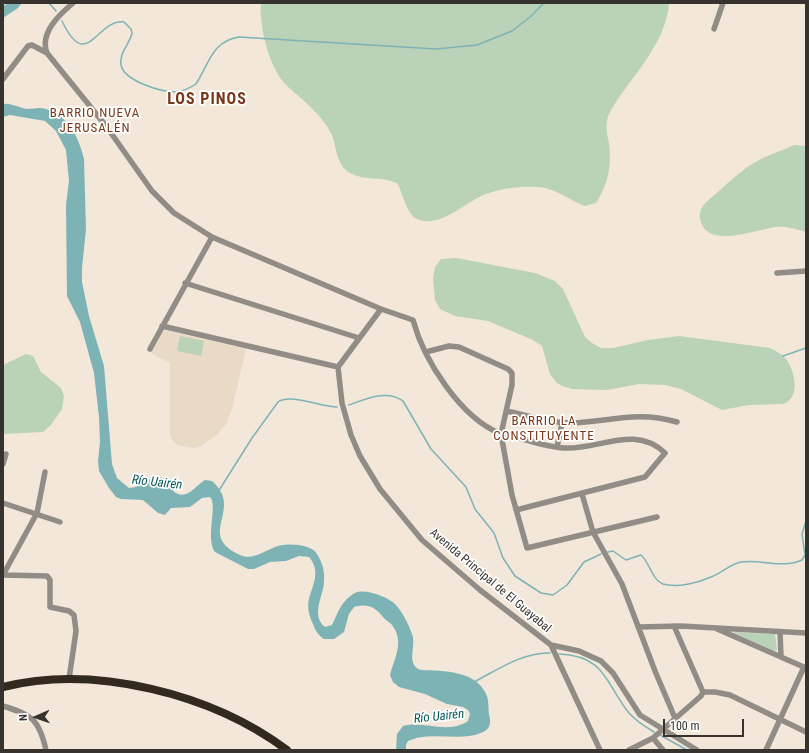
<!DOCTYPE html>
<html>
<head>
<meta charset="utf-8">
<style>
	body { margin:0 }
	#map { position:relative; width:809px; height:753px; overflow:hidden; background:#f2e7d9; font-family:"Roboto Condensed",sans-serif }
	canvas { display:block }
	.frame { position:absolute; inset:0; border:4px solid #36322d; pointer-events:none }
	.north { position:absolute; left:16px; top:697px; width:40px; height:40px; -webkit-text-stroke:3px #fff; paint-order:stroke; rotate:268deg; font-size:11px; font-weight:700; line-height:16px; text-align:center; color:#36322d }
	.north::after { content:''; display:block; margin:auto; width:14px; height:18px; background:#36322d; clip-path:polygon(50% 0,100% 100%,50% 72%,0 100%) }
	.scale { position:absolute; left:663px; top:719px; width:81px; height:18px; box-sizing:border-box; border:2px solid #36322d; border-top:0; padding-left:5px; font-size:12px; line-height:14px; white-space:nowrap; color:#36322d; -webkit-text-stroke:3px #fff; paint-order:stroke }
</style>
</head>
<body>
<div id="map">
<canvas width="809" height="753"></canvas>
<div class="frame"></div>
<div class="north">N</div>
<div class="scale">100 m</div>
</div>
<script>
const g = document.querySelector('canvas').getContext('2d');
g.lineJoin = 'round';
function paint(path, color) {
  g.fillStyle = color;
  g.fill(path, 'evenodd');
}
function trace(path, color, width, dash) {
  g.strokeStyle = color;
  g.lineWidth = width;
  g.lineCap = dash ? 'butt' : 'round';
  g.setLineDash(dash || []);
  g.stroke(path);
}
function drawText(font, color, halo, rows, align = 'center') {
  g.font = font + ' "Roboto Condensed",sans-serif';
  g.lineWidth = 3.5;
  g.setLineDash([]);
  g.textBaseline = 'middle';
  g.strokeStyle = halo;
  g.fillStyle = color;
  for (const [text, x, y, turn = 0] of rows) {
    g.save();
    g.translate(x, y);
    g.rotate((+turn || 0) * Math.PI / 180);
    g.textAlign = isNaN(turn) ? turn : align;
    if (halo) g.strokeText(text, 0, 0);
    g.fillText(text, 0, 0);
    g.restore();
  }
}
const built = new Path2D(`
	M 164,330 L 246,349 L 232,409 L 226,424 L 217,435 L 201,446 L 194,448 L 178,445 L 173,441 L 170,434 L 170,363 L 151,353 Z`);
const green = new Path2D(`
	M 261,3 L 669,3 C 666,47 627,79 608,116 C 605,127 607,133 609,144 C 612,166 608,184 596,203 L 585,206 C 569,200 555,188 538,187 C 521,186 502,188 486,194 C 466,201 441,229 417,219 C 406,214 403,192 397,183 C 381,176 364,181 350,173 C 336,165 337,148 332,135 C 323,116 302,99 287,86 C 269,69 259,26 261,3 Z
	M 794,145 L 806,146 L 806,232 C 795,229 787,226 776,227 C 757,229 709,249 701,222 C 697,210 704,204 712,197 C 725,186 738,173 752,164 C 765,156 781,151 794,145 Z
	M 456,258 L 535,273 L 555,281 L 563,289 L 585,337 L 592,343 L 601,348 L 613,348 L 648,340 L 679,336 L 770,348 C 776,351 782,354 786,359 C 795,371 801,398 783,404 L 749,405 L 722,410 L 681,389 L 665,385 L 639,384 L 607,390 L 572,389 L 562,386 L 557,383 L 550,374 L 542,346 L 533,340 L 488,321 L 455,316 L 440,309 L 435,300 L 433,278 L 435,267 L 441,259 Z
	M 180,336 L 204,341 L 201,356 L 177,351 Z
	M 26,354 L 33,356 L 41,372 L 61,388 L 64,396 L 62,409 L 51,425 L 43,432 L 3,434 L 3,365 Z
	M 734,632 L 775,634 L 777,650 L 774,651 L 733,633 Z`);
const water = new Path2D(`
	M 9,3 L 22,3 L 18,8 L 3,18 L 3,6 Z
	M 3,104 C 12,103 19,108 27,109 C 34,109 40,107 46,109 C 69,116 79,138 84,159 L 86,229 L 82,268 L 82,282 L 89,316 L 104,366 L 112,464 L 117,478 L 129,488 C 142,488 147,477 158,477 C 170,478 169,491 178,494 C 189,498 196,485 205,480 L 212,481 C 245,510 195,534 240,555 C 252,561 266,550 278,546 C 289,543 311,544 317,554 C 322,562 325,571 324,581 C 324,595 310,615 325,627 L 332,625 C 339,611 341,601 355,593 C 365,588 388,597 395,604 C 402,611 409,625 412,634 C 417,645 405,665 421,670 C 443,671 477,670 487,696 C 489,702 488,708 489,714 C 491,722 491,728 483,732 C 460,743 431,730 408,741 L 406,745 L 406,750 L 396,750 L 397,734 L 403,726 C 424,720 447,735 468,721 L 470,714 L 468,710 L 463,707 L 447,704 L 425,694 L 399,687 L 393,682 L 390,675 C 394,659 405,642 392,625 C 390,622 386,621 383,617 C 375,607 368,603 354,607 L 349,614 L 344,632 L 334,639 L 324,639 C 318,635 315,630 313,624 C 309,616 307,607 309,599 C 313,584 321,571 309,557 L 299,556 L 286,561 L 270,562 L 254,569 L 248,569 L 215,552 C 205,538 218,505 210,497 L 202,498 L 190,507 L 171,508 L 165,515 L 158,513 L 143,500 L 121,499 L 116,497 L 109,488 L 99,471 L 98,461 L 100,442 L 99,417 L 94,373 L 80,322 L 67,296 L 66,205 L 69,181 L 66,150 L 56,131 L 45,121 L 10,115 L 3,117 Z`);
const stream = new Path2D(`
	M 49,3 L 56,11
	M 62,21 C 87,74 97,18 124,22 L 131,29 L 132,33 C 130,44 119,52 121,65 C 124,81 161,92 176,92 C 183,91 190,88 196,84 C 209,64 212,41 239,37 L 436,49 L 477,45 L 512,31 L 530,17 L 544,3
	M 783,356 L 806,348
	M 349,405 C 366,399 387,389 403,401 L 431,449 L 466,487 L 475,509 L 494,533 L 503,558 L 515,576 L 541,593 L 553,595 L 567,585 L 584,562 L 601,554
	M 218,492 L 252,438 L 278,402 C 290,393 321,407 337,407
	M 608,552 L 613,551 L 626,560 L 641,555 C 650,563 652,580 663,584 C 677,588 698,583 711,577 C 722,573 730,564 741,562 C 761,559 783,569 802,560 L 805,555 L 802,534 L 806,521
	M 559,654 C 606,656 605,683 629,713 C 636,721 644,726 654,732
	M 474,682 C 497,670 523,652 550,653
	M 660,735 L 687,750`);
const minor = new Path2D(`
	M 73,3 C 60,14 39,33 47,53 L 106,126 L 152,191 L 174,213 L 212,237 L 381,309 L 413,320 C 424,361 461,418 501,434 C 521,437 543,447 564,448 C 599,450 635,424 665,453 L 645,477 L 516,510
	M 714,29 L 723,3
	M 3,79 L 28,46 L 32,45 L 47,53
	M 777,273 L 806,271
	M 185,283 L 359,338
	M 381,309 L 338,367 L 342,403 L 351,435 L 360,456 L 380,489 L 422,540 L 480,590 L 551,645 L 600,750
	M 162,326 L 338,367
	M 150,349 L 212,237
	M 426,352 L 449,346 L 459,347 L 508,369 L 512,373 L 512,385 L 501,434 L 512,495 L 527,548 L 657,517
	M 506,411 C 527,415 549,423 570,423 C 610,422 635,410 677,422
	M 557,447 L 562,423
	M 3,464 L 6,454
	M 582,494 L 593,532 L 622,584 L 655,671 L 675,718
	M 3,503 L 60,522
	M 3,575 L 37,513 L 45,472
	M 4,575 L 47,576 L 50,580 L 50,607 L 69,611 L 74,615 L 76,631 L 69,679
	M 674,626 L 703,692
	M 638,627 L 681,626 L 806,633
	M 715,628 L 806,668
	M 780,632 L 781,657
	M 551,645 L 579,651 L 601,661 L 613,673 L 640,715 L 697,750
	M 703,692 L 715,692 L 730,695 L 806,732
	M 3,706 C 32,715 39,719 46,750
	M 653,738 L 663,750
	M 629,750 L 653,738 L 701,696 L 703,692
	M 766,750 L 804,667`);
const highway = new Path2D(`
	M 3,687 C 95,664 212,694 287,750`);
const streetNames = [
	["Avenida Principal de El Guayabal",490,581,40]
];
const neighbourhoodNames = [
	["BARRIO NUEVA",95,114],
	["JERUSALÉN",95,129],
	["BARRIO LA",544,422],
	["CONSTITUYENTE",544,437]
];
const waterNames = [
	["Río Uairén",157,483,6],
	["Río Uairén",439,717,-6]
];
const districtNames = [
	["LOS PINOS",207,100]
];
paint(built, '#e9dac6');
paint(green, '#bad2b8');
paint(water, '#7eb3b6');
trace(stream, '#7eb3b6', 1.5);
trace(minor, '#918c86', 5.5);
trace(highway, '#322a1f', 8);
drawText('12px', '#36322d', '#fff', streetNames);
g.letterSpacing = '1px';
drawText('13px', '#773718', '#fff', neighbourhoodNames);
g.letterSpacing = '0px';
drawText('italic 13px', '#0a585c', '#fff', waterNames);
g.letterSpacing = '1px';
drawText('bold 16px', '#773718', '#fff', districtNames);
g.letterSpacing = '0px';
</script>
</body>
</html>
